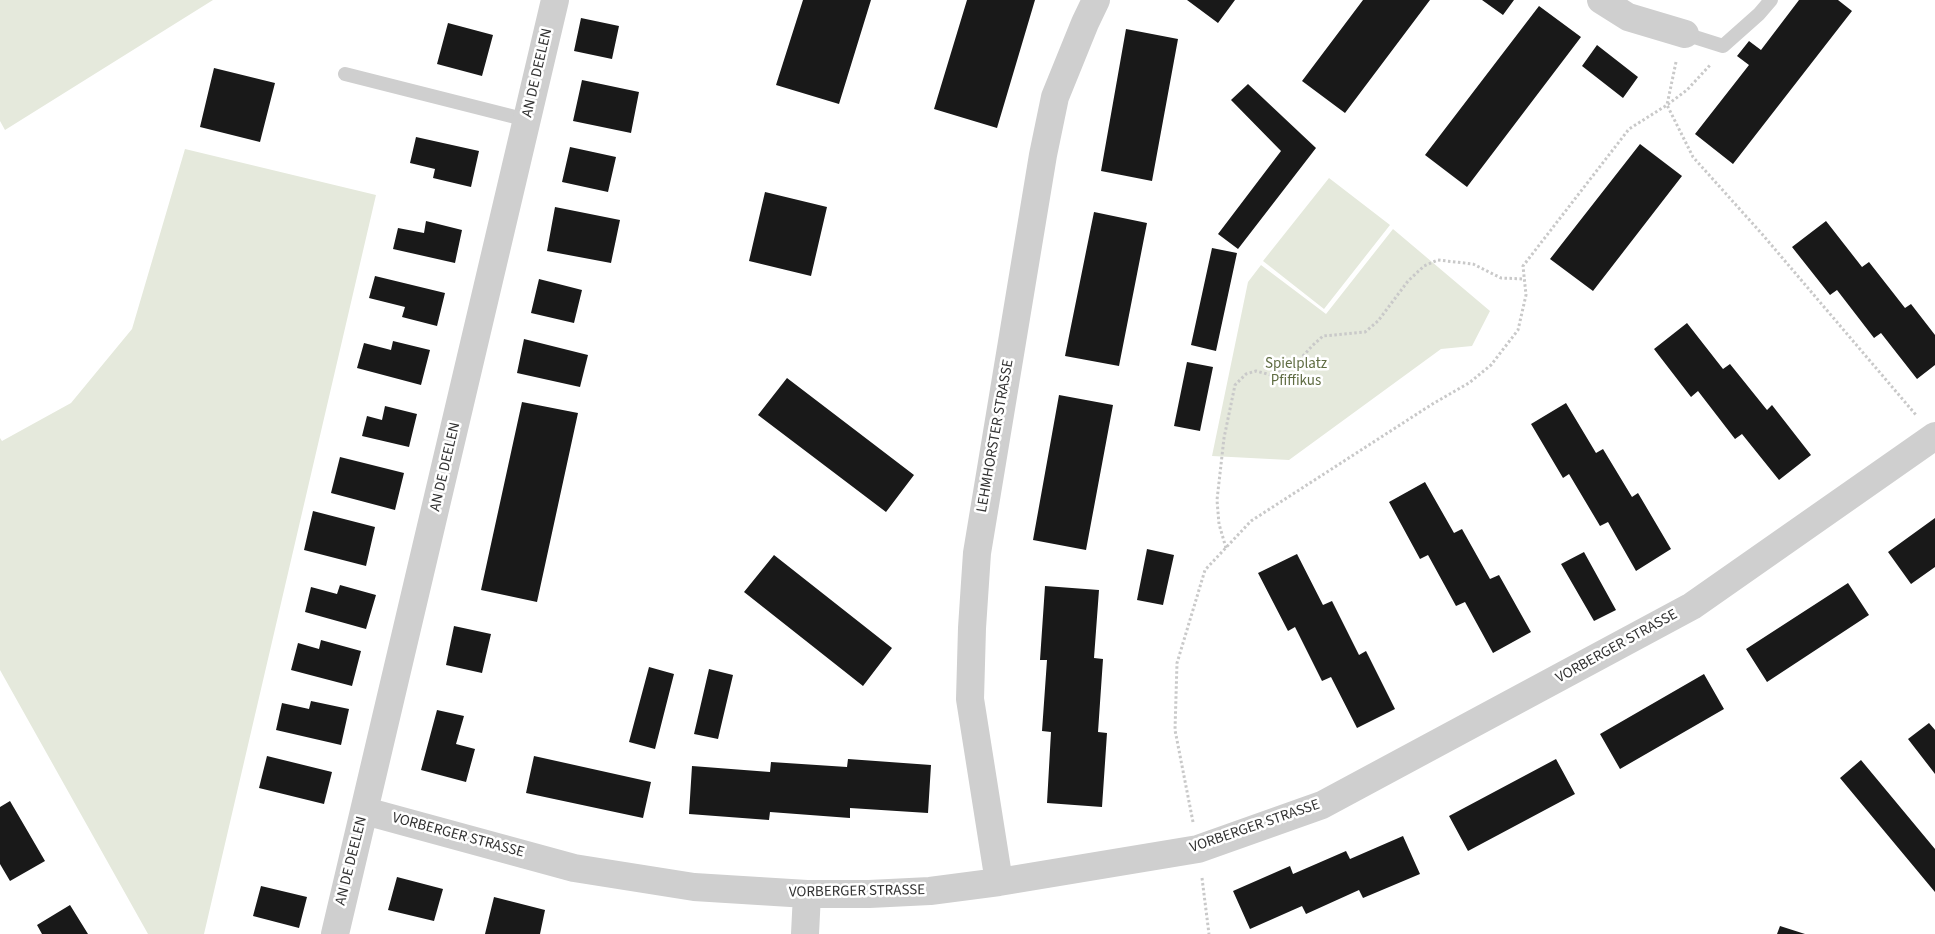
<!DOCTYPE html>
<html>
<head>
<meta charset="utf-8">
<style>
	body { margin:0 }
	canvas { display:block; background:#fff }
</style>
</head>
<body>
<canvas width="1935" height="934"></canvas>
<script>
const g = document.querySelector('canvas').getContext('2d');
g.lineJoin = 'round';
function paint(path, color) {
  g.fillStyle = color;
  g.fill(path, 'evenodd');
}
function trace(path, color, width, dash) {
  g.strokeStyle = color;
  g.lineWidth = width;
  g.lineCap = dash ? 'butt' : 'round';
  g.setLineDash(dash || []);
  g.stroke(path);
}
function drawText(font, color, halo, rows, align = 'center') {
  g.font = font + ' "Source Sans 3",sans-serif';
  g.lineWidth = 5;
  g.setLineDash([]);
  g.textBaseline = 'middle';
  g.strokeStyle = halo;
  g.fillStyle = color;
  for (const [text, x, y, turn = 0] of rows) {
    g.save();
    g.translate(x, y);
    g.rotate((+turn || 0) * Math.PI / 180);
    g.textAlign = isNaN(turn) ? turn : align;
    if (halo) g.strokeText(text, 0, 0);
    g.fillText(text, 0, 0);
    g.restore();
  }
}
const green = new Path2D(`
	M 0,0 L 213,0 L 5,130 L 0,121 Z
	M 185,149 L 376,195 L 204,934 L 148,934 L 0,670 L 0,438 L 2,441 L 71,403 L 132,329 Z
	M 1329,178 L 1390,225 L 1324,309 L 1263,261 Z
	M 1393,229 L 1490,311 L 1472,346 L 1441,349 L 1289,460 L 1212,456 L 1248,282 L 1261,265 L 1326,314 Z`);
const building = new Path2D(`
	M 803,0 L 871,0 L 839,104 L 776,85 Z
	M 967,0 L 1035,0 L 997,128 L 934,109 Z
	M 1187,0 L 1235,0 L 1218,23 Z
	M 1363,0 L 1430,0 L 1345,113 L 1302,81 Z
	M 1482,0 L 1514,0 L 1503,15 Z
	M 1799,0 L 1838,0 L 1852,11 L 1733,164 L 1695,134 L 1749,65 L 1737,56 L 1749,41 L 1761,50 Z
	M 1539,6 L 1581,37 L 1467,187 L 1425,155 Z
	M 581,18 L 619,26 L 612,59 L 574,51 Z
	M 448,23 L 493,35 L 482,76 L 437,64 Z
	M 1126,29 L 1178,39 L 1152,181 L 1101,171 Z
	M 1597,45 L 1638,77 L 1623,98 L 1582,66 Z
	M 214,68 L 275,83 L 260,142 L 200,127 Z
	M 582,80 L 639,92 L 631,133 L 573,121 Z
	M 1248,84 L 1316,148 L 1238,249 L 1218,234 L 1281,151 L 1231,100 Z
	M 416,137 L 479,151 L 471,187 L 433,178 L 435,169 L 410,163 Z
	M 1640,144 L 1682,176 L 1593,291 L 1550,259 Z
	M 570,147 L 616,157 L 608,192 L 562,182 Z
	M 765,192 L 827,207 L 811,276 L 749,261 Z
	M 555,207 L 620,220 L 611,263 L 547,251 Z
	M 1094,212 L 1147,223 L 1119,366 L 1065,356 Z
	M 426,221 L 462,230 L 455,263 L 393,249 L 398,228 L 424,233 Z
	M 1826,221 L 1862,267 L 1869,262 L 1905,308 L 1911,304 L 1935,335 L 1935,365 L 1917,379 L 1881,333 L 1874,338 L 1837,290 L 1830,295 L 1792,247 Z
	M 1212,248 L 1237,253 L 1216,351 L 1191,345 Z
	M 375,276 L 445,293 L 437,326 L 402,317 L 405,307 L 369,298 Z
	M 539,279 L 582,290 L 574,323 L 531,313 Z
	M 1687,323 L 1723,369 L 1730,364 L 1767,410 L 1772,405 L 1811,455 L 1779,480 L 1742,434 L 1735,439 L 1698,391 L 1691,397 L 1654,349 Z
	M 524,339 L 588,355 L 580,387 L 517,373 Z
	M 393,341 L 430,350 L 421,385 L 357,368 L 364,343 L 391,350 Z
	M 1187,362 L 1213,367 L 1200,431 L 1174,426 Z
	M 787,378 L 914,475 L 886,512 L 758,415 Z
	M 1059,395 L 1113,405 L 1086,550 L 1033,540 Z
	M 522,402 L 578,413 L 537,602 L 481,590 Z
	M 1566,403 L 1596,453 L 1603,449 L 1632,497 L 1638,493 L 1671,549 L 1636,571 L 1608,522 L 1600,526 L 1569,474 L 1563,478 L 1531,424 Z
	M 385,406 L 417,414 L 409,447 L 362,436 L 367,416 L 382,420 Z
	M 340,457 L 404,473 L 395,510 L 331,493 Z
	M 1425,482 L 1454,533 L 1462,529 L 1490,579 L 1499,575 L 1531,632 L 1493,653 L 1465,602 L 1456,606 L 1428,555 L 1420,559 L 1389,502 Z
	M 313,511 L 375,527 L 366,566 L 304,550 Z
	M 1935,518 L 1935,567 L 1911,584 L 1888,552 Z
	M 1147,549 L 1174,555 L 1163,605 L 1137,600 Z
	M 1584,552 L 1616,610 L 1594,621 L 1561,564 Z
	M 1297,554 L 1323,605 L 1332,601 L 1359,655 L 1366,651 L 1395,709 L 1357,728 L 1331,677 L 1322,681 L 1295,627 L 1288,631 L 1258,573 Z
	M 774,555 L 892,648 L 863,686 L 744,592 Z
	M 1848,583 L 1869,615 L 1767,682 L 1746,649 Z
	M 340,585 L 376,595 L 366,629 L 305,612 L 311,587 L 337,594 Z
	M 1045,586 L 1099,590 L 1094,658 L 1103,659 L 1098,732 L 1107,733 L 1102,807 L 1047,803 L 1051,732 L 1042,731 L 1047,660 L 1040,660 Z
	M 454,626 L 491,634 L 482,673 L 446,665 Z
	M 321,640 L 361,651 L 352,686 L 291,670 L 298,643 L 319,649 Z
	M 649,667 L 674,674 L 655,749 L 629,742 Z
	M 709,669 L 733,675 L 718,739 L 694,734 Z
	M 1704,674 L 1724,709 L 1620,769 L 1600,734 Z
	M 311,701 L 349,709 L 341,745 L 276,730 L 282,703 L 309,709 Z
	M 437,710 L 464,716 L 456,744 L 475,749 L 466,782 L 421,770 Z
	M 1929,723 L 1935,730 L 1935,774 L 1908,739 Z
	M 267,756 L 332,772 L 324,804 L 259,788 Z
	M 534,756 L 651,782 L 643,818 L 526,793 Z
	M 848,759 L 931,765 L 928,813 L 850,808 L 850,818 L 770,812 L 769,820 L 689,814 L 692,766 L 770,772 L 771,762 L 847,767 Z
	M 1556,759 L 1575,794 L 1468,851 L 1449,816 Z
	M 1861,760 L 1935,849 L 1935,892 L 1840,778 Z
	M 10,801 L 45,861 L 10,881 L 0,864 L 0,807 Z
	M 1403,836 L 1420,874 L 1363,898 L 1359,890 L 1306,914 L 1302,906 L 1250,929 L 1233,891 L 1290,866 L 1293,874 L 1346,851 L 1350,859 Z
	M 397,877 L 443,889 L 434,921 L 388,910 Z
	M 261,886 L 307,897 L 299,928 L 253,916 Z
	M 494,897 L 545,910 L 540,934 L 485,934 Z
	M 70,905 L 88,934 L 42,934 L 37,925 Z
	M 1780,926 L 1805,934 L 1777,934 Z`);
const path = new Path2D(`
	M 1676,62 L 1667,105 L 1693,157 L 1762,234 L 1916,415
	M 1226,548 L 1219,524 L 1217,500 L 1224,438 L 1235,385 L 1246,374 L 1256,371 L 1271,375 L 1294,366 L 1312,346 L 1323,336 L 1365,332 L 1378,321 L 1408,281 L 1424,266 L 1438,260 L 1473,264 L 1501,278 L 1524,279
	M 1193,822 L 1175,730 L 1177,663 L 1205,570 L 1251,521 L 1434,403 L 1469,383 L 1491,365 L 1518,330 L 1526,295 L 1523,266 L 1629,129 L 1667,105 L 1687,90 L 1711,64
	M 1202,878 L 1209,934`);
const lane = new Path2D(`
	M 1685,34 L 1723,46 L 1759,14 L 1771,0
	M 345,74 L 527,120`);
const street = new Path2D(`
	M 1601,0 L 1628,17 L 1685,34
	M 365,811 L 574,868 L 694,887 L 807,894 L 869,894 L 930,891 L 999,882 L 1198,849 L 1322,805 L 1692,606 L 1935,436
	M 999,882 L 970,699 L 972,628 L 977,553 L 1043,155 L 1055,97 L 1085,23 L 1096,0
	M 335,934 L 555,0
	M 805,934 L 807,894`);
const streetNames = [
	["AN DE DEELEN",538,73,-77],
	["LEHMHORSTER STRASSE",996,436,-80],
	["AN DE DEELEN",446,467,-77],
	["VORBERGER STRASSE",1617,647,-29],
	["VORBERGER STRASSE",1255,827,-19],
	["VORBERGER STRASSE",458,836,15],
	["AN DE DEELEN",352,861,-76],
	["VORBERGER STRASSE",857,892,-1]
];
const parkNames = [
	["Spielplatz",1296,365],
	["Pfiffikus",1296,382]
];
paint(green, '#e5e9dc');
paint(building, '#191919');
trace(path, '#c9c9c9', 3, [2.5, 2.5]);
trace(lane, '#cfcfcf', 14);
trace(street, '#cfcfcf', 28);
drawText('15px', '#323232', '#fff', streetNames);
drawText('15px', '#5f6c42', '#fff', parkNames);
</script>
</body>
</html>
